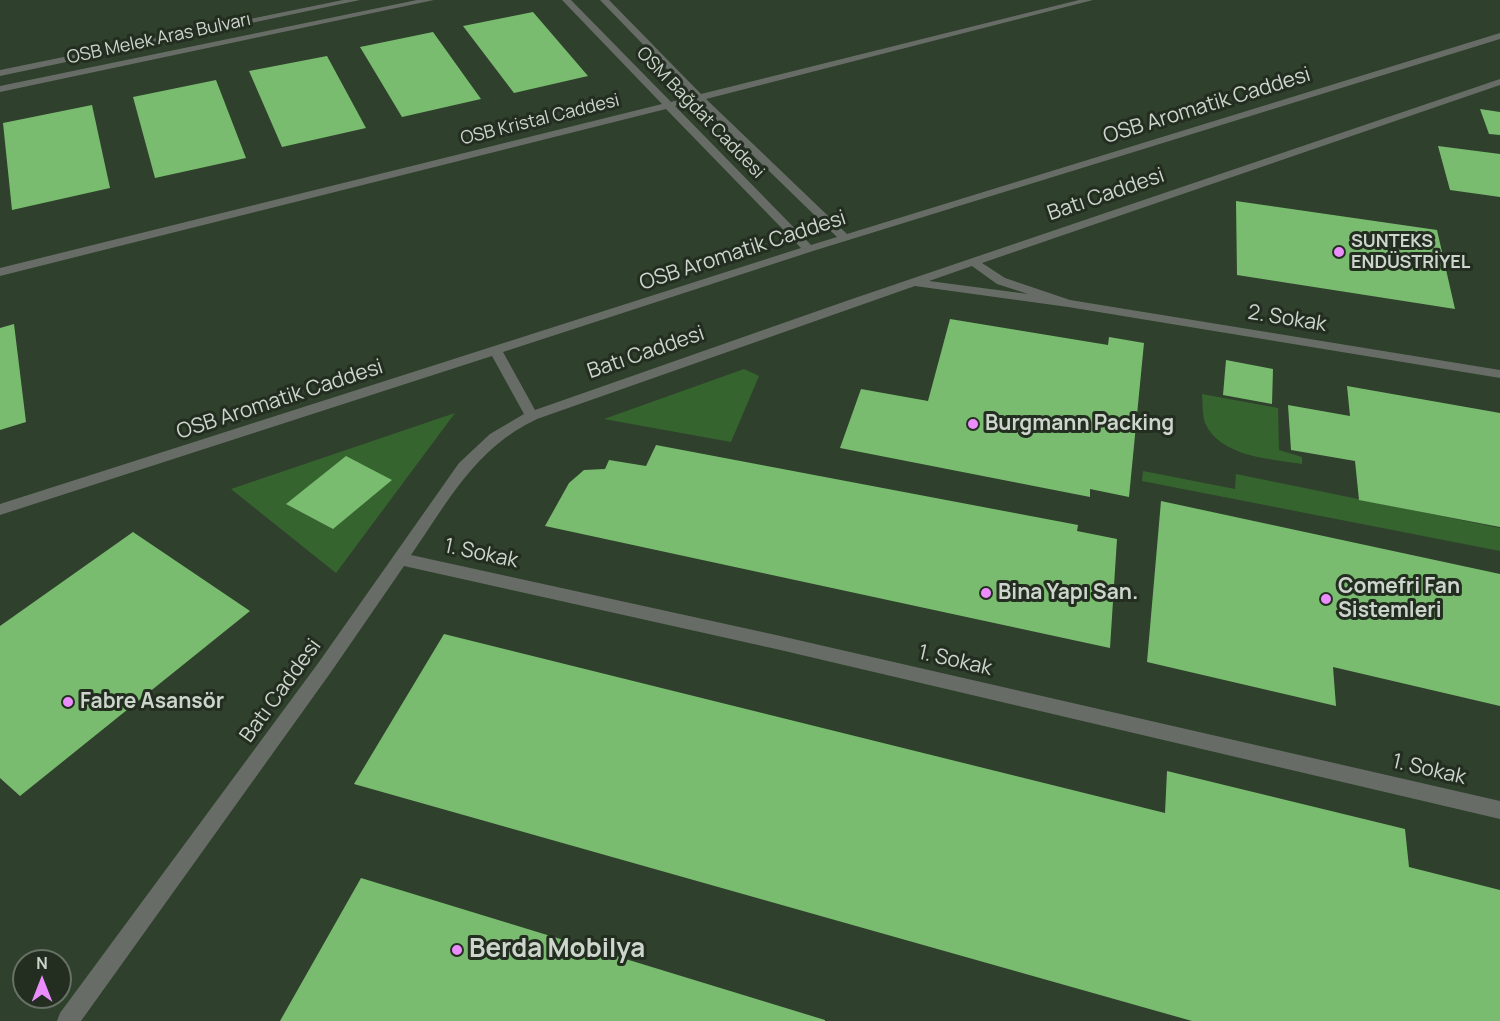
<!DOCTYPE html>
<html>
<head>
<meta charset="utf-8">
<style>
	body { margin:0 }
	#map { position:relative; width:1500px; height:1021px; overflow:hidden; background:#2c382a; font-family:Manrope,sans-serif }
	canvas { display:block }
	.north { position:absolute; left:12px; top:949px; width:60px; height:60px; box-sizing:border-box; background:#232e21; border:2px solid #677165; border-radius:50%; rotate:0deg; font-size:16px; font-weight:700; line-height:24px; text-align:center; color:#cdd5cc }
	.north::after { content:''; display:block; margin:auto; width:21px; height:27px; background:#eb8dfc; clip-path:polygon(50% 0,100% 100%,50% 72%,0 100%) }
</style>
</head>
<body>
<div id="map">
<canvas width="1500" height="1021"></canvas>
<div class="north">N</div>
</div>
<script>
const g = document.querySelector('canvas').getContext('2d');
g.lineJoin = 'round';
function paint(path, color) {
  g.fillStyle = color;
  g.fill(path, 'evenodd');
}
function trace(path, color, width, dash) {
  g.strokeStyle = color;
  g.lineWidth = width;
  g.lineCap = dash ? 'butt' : 'round';
  g.setLineDash(dash || []);
  g.stroke(path);
}
function drawText(font, color, halo, rows, align = 'center') {
  g.font = font + ' Manrope,sans-serif';
  g.lineWidth = 6;
  g.setLineDash([]);
  g.textBaseline = 'middle';
  g.strokeStyle = halo;
  g.fillStyle = color;
  for (const [text, x, y, turn = 0] of rows) {
    g.save();
    g.translate(x, y);
    g.rotate((+turn || 0) * Math.PI / 180);
    g.textAlign = isNaN(turn) ? turn : align;
    if (halo) g.strokeText(text, 0, 0);
    g.fillText(text, 0, 0);
    g.restore();
  }
}
const built = new Path2D(`
	M 0,0 L 1500,0 L 1500,1021 L 0,1021 ZM 24,961 L 60,961 L 60,997 L 24,997 Z`);
const green = new Path2D(`
	M 744,369 L 759,376 L 731,442 L 604,419 Z
	M 1202,394 L 1278,408 L 1279,450 L 1302,457 L 1302,464 C 1271,459 1220,457 1205,423 C 1202,414 1203,403 1202,394 Z
	M 455,413 L 336,573 L 231,489 Z
	M 1143,471 L 1235,489 L 1236,474 L 1500,528 L 1500,551 L 1142,481 Z`);
const building = new Path2D(`
	M 533,12 L 588,76 L 514,93 L 463,26 Z
	M 433,32 L 481,99 L 402,117 L 360,47 Z
	M 327,56 L 366,128 L 282,147 L 249,71 Z
	M 216,80 L 246,158 L 155,178 L 133,97 Z
	M 92,105 L 110,188 L 12,210 L 3,123 Z
	M 1480,109 L 1500,112 L 1500,135 L 1489,134 Z
	M 1438,146 L 1500,154 L 1500,197 L 1450,190 Z
	M 1236,201 L 1437,230 L 1455,309 L 1237,275 Z
	M 950,319 L 1108,345 L 1109,337 L 1144,343 L 1129,497 L 1090,489 L 1090,497 L 840,448 L 861,389 L 928,401 Z
	M 14,324 L 26,422 L 0,430 L 0,328 Z
	M 1226,360 L 1273,369 L 1272,404 L 1223,395 Z
	M 1347,386 L 1500,413 L 1500,527 L 1359,500 L 1355,461 L 1291,450 L 1288,405 L 1350,416 Z
	M 656,445 L 1078,525 L 1077,531 L 1117,539 L 1110,648 L 545,526 L 569,483 L 584,470 L 605,469 L 609,460 L 646,466 Z
	M 346,456 L 392,480 L 333,529 L 286,504 Z
	M 1161,501 L 1500,574 L 1500,706 L 1333,667 L 1336,706 L 1147,662 Z
	M 133,532 L 250,611 L 20,796 L 0,778 L 0,626 Z
	M 444,634 L 1165,813 L 1167,771 L 1405,829 L 1409,867 L 1500,890 L 1500,1021 L 1192,1021 L 354,784 Z
	M 361,878 L 825,1020 L 825,1021 L 280,1021 Z`);
const minor = new Path2D(`
	M 343,0 L 360,0 L 0,76 L 0,70 Z
	M 417,0 L 434,0 L 0,92 L 0,86 Z
	M 562,0 L 571,0 L 671,102 L 693,96 L 600,0 L 609,0 L 701,94 L 1079,0 L 1093,0 L 706,99 L 847,234 L 1500,33 L 1500,39 L 813,251 L 503,352 L 535,410 L 849,300 L 1500,79 L 1500,85 L 982,263 L 1005,278 L 1070,300 L 1500,370 L 1500,378 L 1068,307 L 915,286 L 537,419 C 475,448 448,502 411,555 L 776,635 L 1500,801 L 1500,819 L 776,649 L 404,566 L 331,672 L 81,1021 L 57,1021 L 60,1013 L 319,662 L 459,463 L 490,434 L 524,414 L 492,356 L 0,515 L 0,504 L 801,248 L 666,109 L 0,276 L 0,268 L 662,104 ZM 697,101 L 837,237 L 811,245 L 675,106 ZM 972,266 L 997,284 L 1028,294 L 929,281 Z`);
const markers = [
	[1339,252,6,"#eb8dfc"],
	[973,424,6,"#eb8dfc"],
	[986,593,6,"#eb8dfc"],
	[1326,599,6,"#eb8dfc"],
	[68,702,6,"#eb8dfc"],
	[457,950,6,"#eb8dfc"]
];
const farStreetnames = [
	["OSB Melek Aras Bulvarı",159,39,-12],
	["OSM Bağdat Caddesi",700,113,46],
	["OSB Kristal Caddesi",540,120,-14]
];
const farPoinames = [
	["SUNTEKS",1351,242],
	["ENDÜSTRİYEL",1351,263]
];
const streetNames = [
	["OSB Aromatik Caddesi",1207,106,-17],
	["Batı Caddesi",1106,195,-19],
	["OSB Aromatik Caddesi",743,251,-18],
	["2. Sokak",1287,319,9],
	["Batı Caddesi",646,353,-19],
	["OSB Aromatik Caddesi",280,400,-18],
	["1. Sokak",481,554,12],
	["1. Sokak",955,661,13],
	["Batı Caddesi",281,691,-54],
	["1. Sokak",1429,770,13]
];
const poiNames = [
	["Burgmann Packing",985,424],
	["Comefri Fan",1338,587],
	["Sistemleri",1338,611],
	["Bina Yapı San.",998,593],
	["Fabre Asansör",80,702]
];
const nearPoinames = [
	["Berda Mobilya",469,950]
];
paint(built, '#2f402c');
paint(green, '#36642f');
paint(building, '#79bc6f');
paint(minor, '#676d66');
for (const [x, y, r, color] of markers) {
  const dot = new Path2D();
  dot.arc(x, y, r, 0, 2 * Math.PI);
  g.fillStyle = color;
  g.fill(dot);
  trace(dot, '#232e21', 2);
}
drawText('18px', '#cdd5cc', '#232e21', farStreetnames);
drawText('bold 18px', '#cdd5cc', '#232e21', farPoinames, 'left');
drawText('21px', '#cdd5cc', '#232e21', streetNames);
drawText('bold 21px', '#cdd5cc', '#232e21', poiNames, 'left');
drawText('bold 26px', '#cdd5cc', '#232e21', nearPoinames, 'left');
</script>
</body>
</html>
